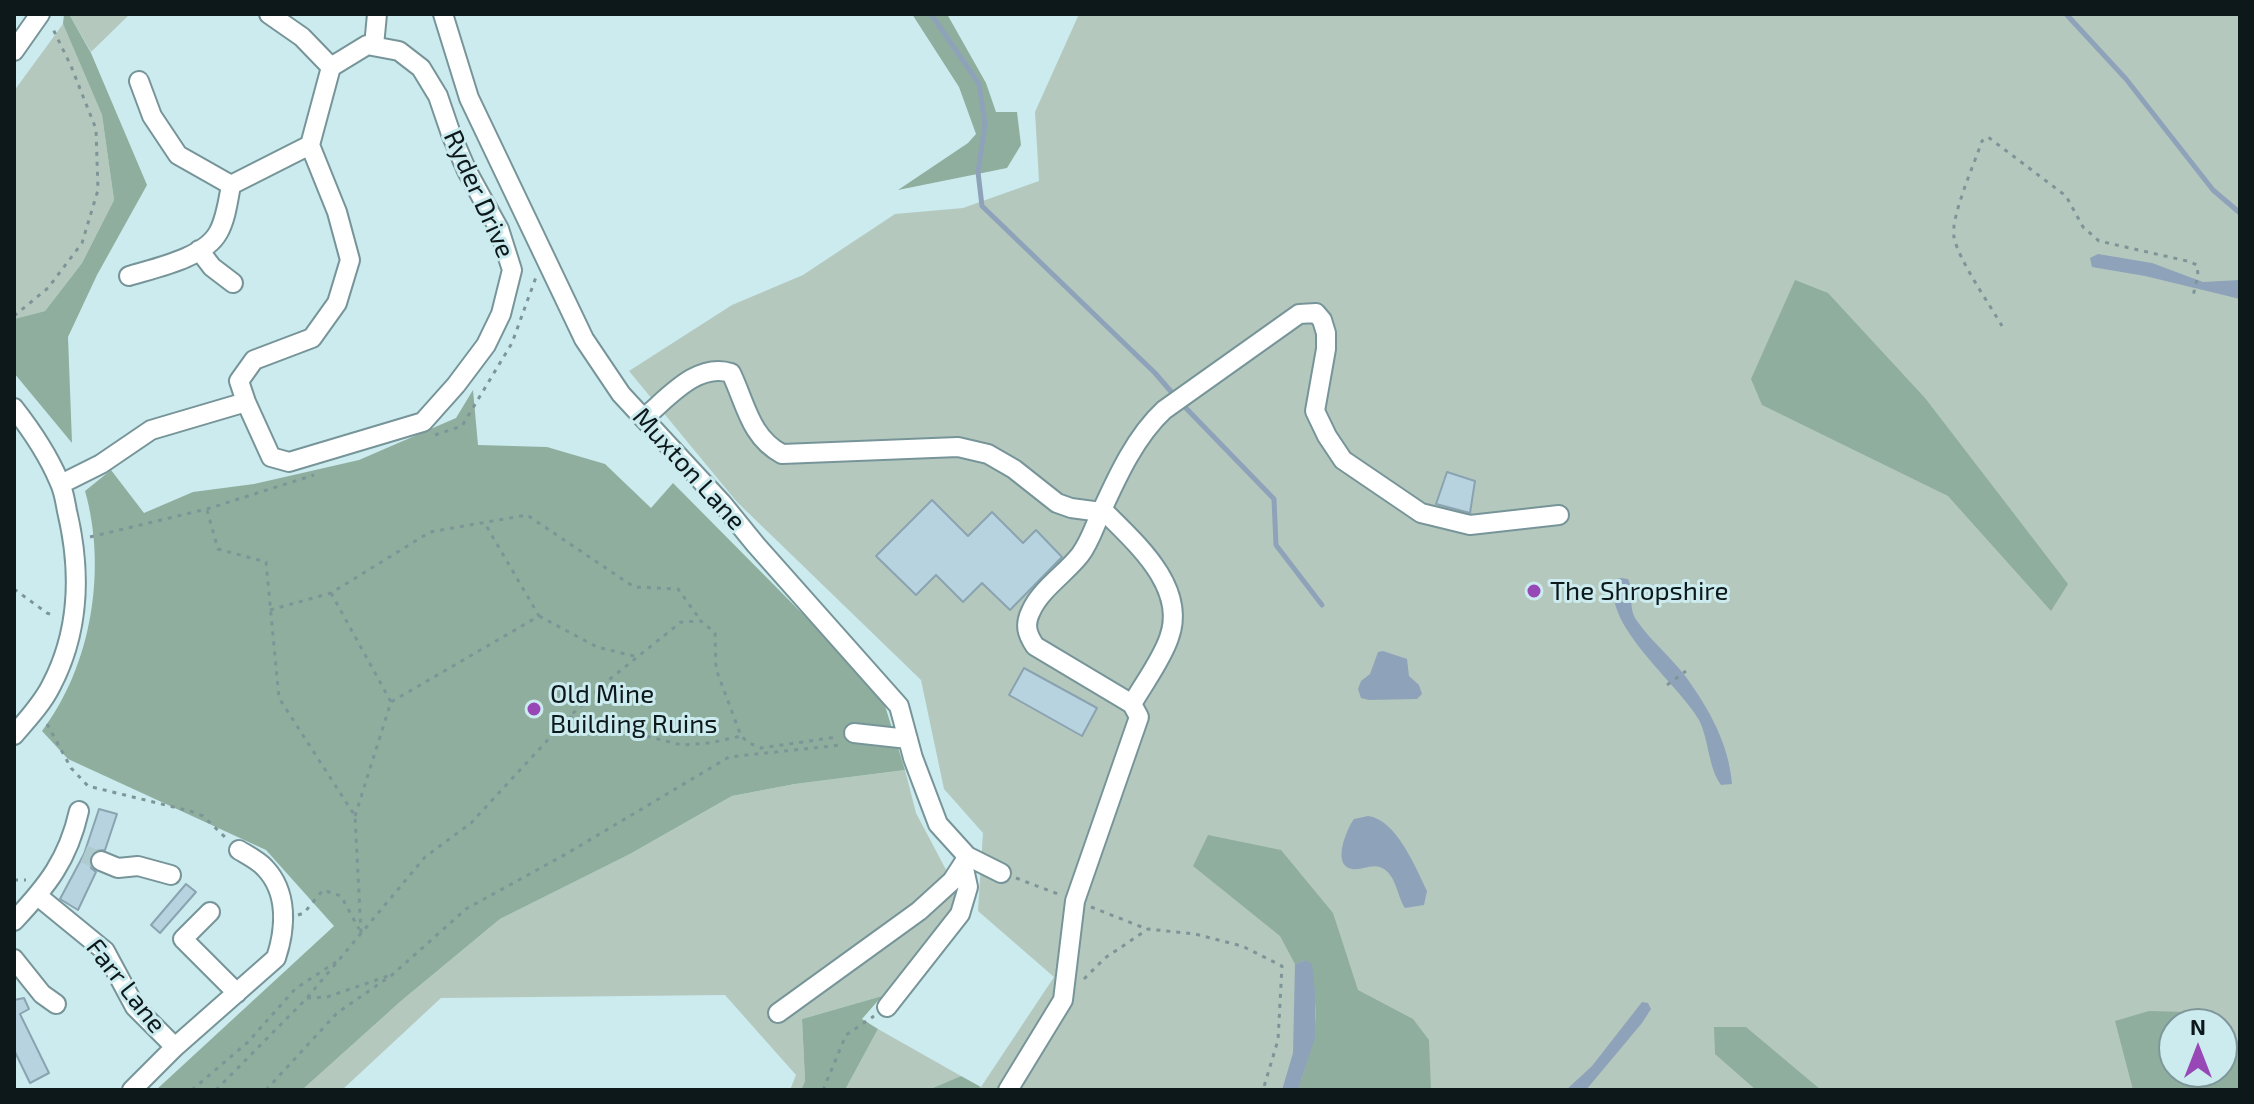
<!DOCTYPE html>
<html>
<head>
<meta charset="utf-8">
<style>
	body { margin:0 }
	#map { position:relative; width:2254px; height:1104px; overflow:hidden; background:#cbebef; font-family:"Exo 2",sans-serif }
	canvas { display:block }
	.frame { position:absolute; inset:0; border:16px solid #0d181a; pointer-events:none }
	.north { position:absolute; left:2158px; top:1008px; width:80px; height:80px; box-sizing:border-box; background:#cbebef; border:2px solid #7f979a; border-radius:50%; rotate:0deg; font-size:22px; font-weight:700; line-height:32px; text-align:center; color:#0d181a }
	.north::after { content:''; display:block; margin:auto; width:28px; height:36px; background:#9847b7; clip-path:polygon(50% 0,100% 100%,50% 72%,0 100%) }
</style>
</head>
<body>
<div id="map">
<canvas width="2254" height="1104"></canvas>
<div class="frame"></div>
<div class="north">N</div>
</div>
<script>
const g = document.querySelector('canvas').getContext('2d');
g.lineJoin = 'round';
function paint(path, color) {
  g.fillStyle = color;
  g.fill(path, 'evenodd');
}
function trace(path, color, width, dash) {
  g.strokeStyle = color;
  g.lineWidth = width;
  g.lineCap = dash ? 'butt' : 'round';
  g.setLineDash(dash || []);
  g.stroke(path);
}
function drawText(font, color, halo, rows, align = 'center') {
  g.font = font + ' "Exo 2",sans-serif';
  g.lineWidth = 6;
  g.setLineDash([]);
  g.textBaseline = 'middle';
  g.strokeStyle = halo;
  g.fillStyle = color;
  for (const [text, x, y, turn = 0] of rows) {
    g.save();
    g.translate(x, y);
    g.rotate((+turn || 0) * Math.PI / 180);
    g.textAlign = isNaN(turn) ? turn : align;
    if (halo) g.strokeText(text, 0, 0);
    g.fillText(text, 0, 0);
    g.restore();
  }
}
const green = new Path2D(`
	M 69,14 L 130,14 L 91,52 Z
	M 1079,14 L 2240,14 L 2240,1090 L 975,1090 L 981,1087 L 1054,977 L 978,911 L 983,833 L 944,789 L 921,680 L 737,502 L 629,371 L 732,305 L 803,275 L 895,214 L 963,208 L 1039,181 L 1035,112 ZM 2174,1024 L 2222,1024 L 2222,1072 L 2174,1072 Z
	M 63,24 L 102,115 L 114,200 L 82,263 L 45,311 L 14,319 L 14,91 Z
	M 905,770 L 916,813 L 952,881 L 956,902 L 882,996 L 802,1019 L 805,1081 L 801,1090 L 790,1090 L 796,1075 L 725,995 L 441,998 L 342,1090 L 302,1090 L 401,1001 L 500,919 L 630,854 L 732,796 L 795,784 Z
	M 878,1029 L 961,1076 L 928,1090 L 845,1090 Z`);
const forest = new Path2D(`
	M 64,14 L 69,14 L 91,53 L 147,185 L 97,275 L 68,337 L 72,443 L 14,373 L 14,319 L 45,311 L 82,263 L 114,200 L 102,115 L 63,24 Z
	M 912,14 L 947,14 L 986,83 L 996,112 L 1017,112 L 1021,145 L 1007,168 L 898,190 L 968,143 L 976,134 L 959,87 Z
	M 1795,280 L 1828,293 L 1925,398 L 2068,584 L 2051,611 L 1948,496 L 1762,405 L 1751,379 Z
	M 473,390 L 478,445 L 547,447 L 605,464 L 651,508 L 673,483 L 881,693 L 905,770 L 795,784 L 732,796 L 630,854 L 500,919 L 401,1001 L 302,1090 L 156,1090 L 334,926 L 266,850 L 68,759 L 42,731 C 92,665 107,569 85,491 L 111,470 L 144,513 L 193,492 L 254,484 L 359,460 L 456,418 Z
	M 1208,835 L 1281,850 L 1333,913 L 1358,990 L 1413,1019 L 1429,1040 L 1431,1090 L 1298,1090 C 1315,1038 1324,1014 1305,960 L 1295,964 L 1280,936 L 1193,866 Z
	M 882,996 L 862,1019 L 878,1029 L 845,1090 L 801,1090 L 805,1081 L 802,1019 Z
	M 2149,1011 L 2188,1012 L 2209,1024 L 2174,1024 L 2174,1072 L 2222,1072 L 2222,1032 L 2240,1042 L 2240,1090 L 2133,1090 L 2115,1021 Z
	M 1714,1027 L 1746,1027 L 1821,1090 L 1756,1090 L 1715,1054 Z
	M 961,1076 L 981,1087 L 975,1090 L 928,1090 Z`);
const water = new Path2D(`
	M 2098,254 L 2152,263 L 2203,282 L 2240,280 L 2240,299 L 2145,276 L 2092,267 L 2090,258 Z
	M 1621,578 L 1628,579 C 1635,592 1627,607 1637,621 C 1651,641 1671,657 1686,677 C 1709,709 1729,744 1732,784 L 1721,785 C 1708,767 1709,740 1699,720 C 1680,685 1598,622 1616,579 Z
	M 1383,651 L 1407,659 L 1409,676 L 1419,685 L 1422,694 L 1417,699 L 1369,700 L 1361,698 L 1358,689 L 1361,681 L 1370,674 L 1378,652 Z
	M 1368,816 C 1396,819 1416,868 1427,891 L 1424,905 L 1405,908 C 1397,896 1397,878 1384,869 C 1372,862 1363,871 1352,869 C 1331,866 1347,828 1354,819 Z
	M 1305,960 L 1312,964 L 1315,990 L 1315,1038 L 1298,1090 L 1282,1090 L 1293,1053 L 1295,964 Z
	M 1642,1002 L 1648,1003 L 1651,1009 L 1642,1023 L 1586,1090 L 1566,1090 L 1592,1066 Z`);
const stream = new Path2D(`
	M 931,14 L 979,84 L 985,124 L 978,172 L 982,206 L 1155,373 L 1174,395
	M 2066,14 L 2126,79 L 2213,190 L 2240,213
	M 1181,403 L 1274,499 L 1276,545 L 1322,605`);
const building = new Path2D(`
	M 1447,472 L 1475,481 L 1470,513 L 1436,504 Z
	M 932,500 L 968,536 L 992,512 L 1023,543 L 1036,530 L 1062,557 L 1010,610 L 982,583 L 963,602 L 936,575 L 916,595 L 876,556 Z
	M 1024,668 L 1097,708 L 1082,736 L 1009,695 Z
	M 99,809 L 117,814 L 105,850 L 94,851 L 90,857 L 91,868 L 96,872 L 78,910 L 60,899 L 84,854 Z
	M 186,884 L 196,892 L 160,933 L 151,925 Z
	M 24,998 L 29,1009 L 20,1014 L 49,1073 L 30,1083 L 14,1050 L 14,1000 Z`);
const minorTunnel = new Path2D(`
	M 84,854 L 101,861`);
const path = new Path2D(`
	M 14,316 L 48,288 L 82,243 L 98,190 L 96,129 L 71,66 L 52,27
	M 2002,326 C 1990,305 1958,259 1954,237 C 1950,218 1975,162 1982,141 L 1988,137 L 2066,196 L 2083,227 L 2099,241 L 2187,261 L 2197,265 L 2198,275 L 2193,296
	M 435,435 L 462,426 L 512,343 L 536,277
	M 207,510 L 218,549 L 266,562 L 279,698 L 355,816 L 361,933
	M 90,537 L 207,509 L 314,475
	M 14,589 L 47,613 L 55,616
	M 331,593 L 391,702
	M 270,610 L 331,593 L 430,532 L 527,515 L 634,587 L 678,589 L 701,621
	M 539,616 L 597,647 L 638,657
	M 1667,685 L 1686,671
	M 569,717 L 682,745 L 710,743 L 741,736
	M 47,724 L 71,768 L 88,786 L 190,811 L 203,816 L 227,839
	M 355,816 L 391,702 L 539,616 L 484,522
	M 1016,878 L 1058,894
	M 14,880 L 26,880
	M 1091,907 L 1147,929
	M 298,915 L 304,913 L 323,890 L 341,896 L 359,929
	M 1084,979 L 1105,958 L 1148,929 L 1195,934 L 1242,946 L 1282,966 L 1278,1040 L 1263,1090
	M 307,998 L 327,997 L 388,976
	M 192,1090 L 248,1042 L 295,989 L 336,962
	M 216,1090 L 307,998 L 425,857 L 471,823 L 569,717 L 610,679 L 681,622 L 701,621 L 715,633 L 716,669 L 741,736 L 749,743 L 761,748 L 837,737
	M 266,1090 L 337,1013 L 392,975 L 466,909 L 566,854 L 729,757 L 841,745
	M 823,1090 L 846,1035 L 874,1016`);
const minor = new Path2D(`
	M 443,14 L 469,98 L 584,339 L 621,394 L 721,502 L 756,545 L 899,706 L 913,758 L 938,824 L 967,856 L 1001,873
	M 374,46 L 377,14
	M 14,51 L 40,14
	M 139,81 L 152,116 L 178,155 L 231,185 L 310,145 L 331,67 L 302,37 L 269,14
	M 199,250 L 212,267 L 233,283
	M 129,276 C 155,268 204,258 218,233 C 226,219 228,201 231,185
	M 246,402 L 239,381 L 254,360 L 312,338 L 337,303 L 350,260 L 337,212 L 310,145
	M 14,408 C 32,431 48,455 59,481 C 64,491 65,501 67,511 C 81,570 80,631 51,686 C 42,704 27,720 14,735
	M 645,417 C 668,398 697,362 731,373 C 746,404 750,437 782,454 L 958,447 L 988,454 L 1014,469 L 1057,503 L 1071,508 L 1101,512 L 1108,515 C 1139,546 1187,589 1169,638 C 1161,661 1144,683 1132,704
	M 61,484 L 101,464 L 151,430 L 246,402 L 271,457 L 289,462 L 423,422 L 456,385 L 486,345 L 501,314 L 512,270 L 499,229 L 467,171 L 451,134 L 438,96 L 421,68 L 399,51 L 367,45 L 331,67
	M 854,733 L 908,739
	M 101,861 L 118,868 L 138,866 L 171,875
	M 39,897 L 105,951 L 135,1007 L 175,1047
	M 210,912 L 183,939 L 237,993
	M 14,921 C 47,886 68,860 79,811
	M 14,959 L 42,994 L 56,1004
	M 887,1007 L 960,914 L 968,887 L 963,864 L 966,858
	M 778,1013 L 919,911 L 952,881 L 963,864
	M 132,1090 L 175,1047 L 276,958 C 286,928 288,892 265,868 C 259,861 247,855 239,850
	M 1008,1090 L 1063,1000 L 1075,901 L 1139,717 L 1132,704 L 1035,646 C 1027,634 1024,625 1031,611 C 1041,589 1065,574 1080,555 C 1090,542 1095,525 1102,510 C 1118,475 1136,436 1164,410 L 1299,314 L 1316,313 L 1322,320 L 1326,333 L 1326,349 L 1315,411 L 1327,436 L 1343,460 L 1421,513 L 1470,525 L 1559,515`);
const markers = [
	[1534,591,8,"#9847b7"],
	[534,709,8,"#9847b7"]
];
const streetNames = [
	["Ryder Drive",479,194,66],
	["Muxton Lane",689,469,48],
	["Farr Lane",126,986,52]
];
const poiNames = [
	["The Shropshire",1550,591],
	["Old Mine",550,694],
	["Building Ruins",550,724]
];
paint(green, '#b5c8be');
paint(forest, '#8fae9e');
paint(water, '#8ea3b9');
trace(stream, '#8ea3b9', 5);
paint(building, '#b8d3e0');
trace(building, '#8aa3b0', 2);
trace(minorTunnel, '#aecbcf', 18, [18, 9]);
trace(minor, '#779599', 22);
trace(path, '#7e9598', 3, [4, 6]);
trace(minor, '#fff', 18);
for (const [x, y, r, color] of markers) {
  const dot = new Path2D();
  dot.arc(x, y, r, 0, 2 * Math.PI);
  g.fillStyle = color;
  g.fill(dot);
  trace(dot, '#cbebef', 3);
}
drawText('26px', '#0d181a', '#cbebef', streetNames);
drawText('26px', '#0d181a', '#cbebef', poiNames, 'left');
</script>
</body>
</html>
